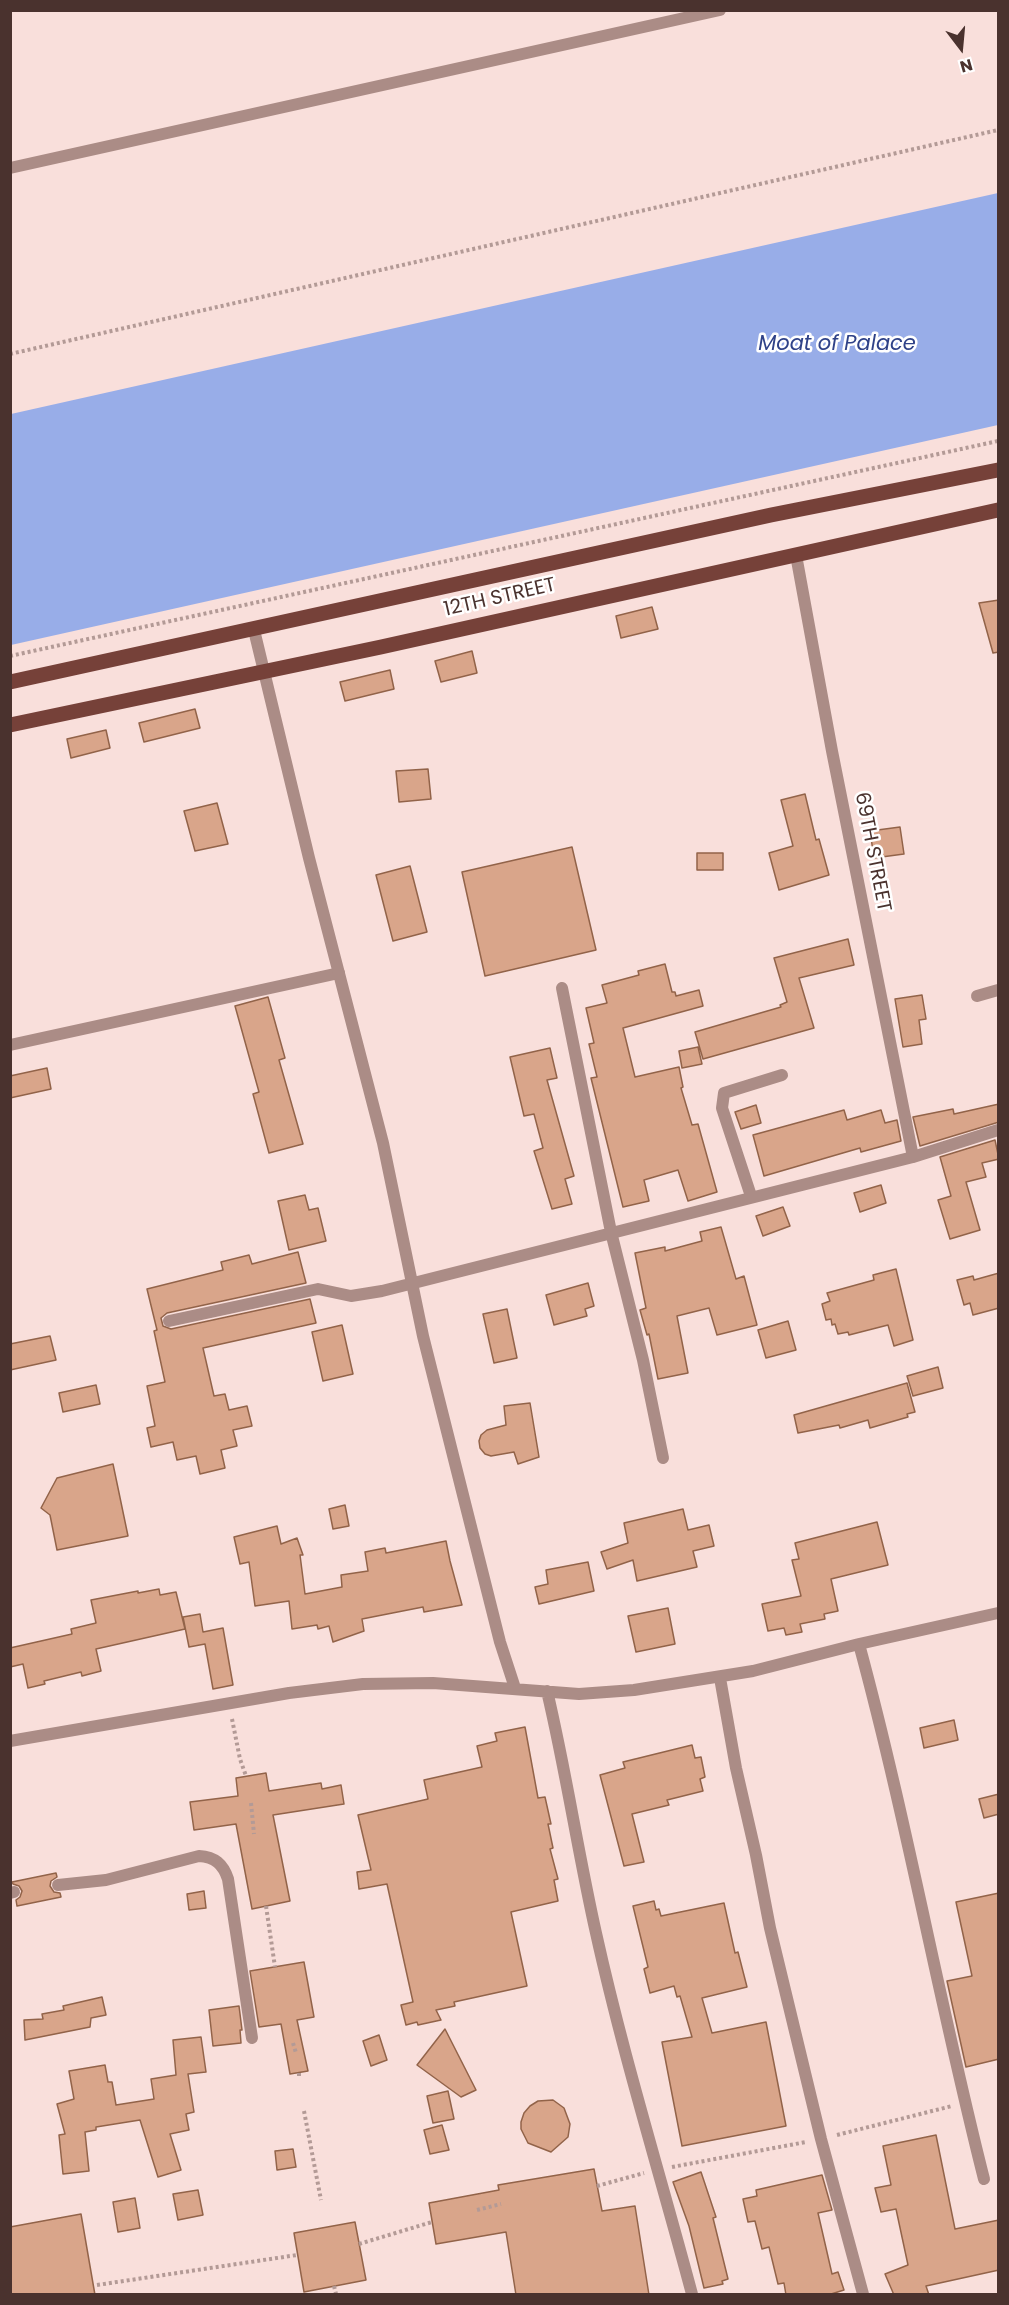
<!DOCTYPE html>
<html>
<head>
<meta charset="utf-8">
<style>
	body { margin:0 }
	#map { position:relative; width:1009px; height:2305px; overflow:hidden; background:#f9dfdb; font-family:Poppins,sans-serif }
	canvas { display:block }
	.frame { position:absolute; inset:0; border:12px solid #4a322e; pointer-events:none }
	.north { position:absolute; left:931px; top:18px; width:60px; height:60px; -webkit-text-stroke:4px #fff; paint-order:stroke; rotate:164deg; font-size:16px; font-weight:700; line-height:24px; text-align:center; color:#4a322e }
	.north::after { content:''; display:block; margin:auto; width:21px; height:27px; background:#4a322e; clip-path:polygon(50% 0,100% 100%,50% 72%,0 100%) }
</style>
</head>
<body>
<div id="map">
<canvas width="1009" height="2305"></canvas>
<div class="frame"></div>
<div class="north">N</div>
</div>
<script>
const g = document.querySelector('canvas').getContext('2d');
g.lineJoin = 'round';
function paint(path, color) {
  g.fillStyle = color;
  g.fill(path, 'evenodd');
}
function trace(path, color, width, dash) {
  g.strokeStyle = color;
  g.lineWidth = width;
  g.lineCap = dash ? 'butt' : 'round';
  g.setLineDash(dash || []);
  g.stroke(path);
}
function drawText(font, color, halo, rows, align = 'center') {
  g.font = font + ' Poppins,sans-serif';
  g.lineWidth = 5;
  g.setLineDash([]);
  g.textBaseline = 'middle';
  g.strokeStyle = halo;
  g.fillStyle = color;
  for (const [text, x, y, turn = 0] of rows) {
    g.save();
    g.translate(x, y);
    g.rotate((+turn || 0) * Math.PI / 180);
    g.textAlign = isNaN(turn) ? turn : align;
    if (halo) g.strokeText(text, 0, 0);
    g.fillText(text, 0, 0);
    g.restore();
  }
}
const water = new Path2D(`
	M 998,193 L 998,425 L 11,645 L 11,414 Z`);
const building = new Path2D(`
	M 999,600 L 999,652 L 993,653 L 979,603 Z
	M 652,607 L 658,629 L 621,638 L 616,616 Z
	M 472,651 L 477,673 L 441,682 L 435,661 Z
	M 390,670 L 394,689 L 345,701 L 340,682 Z
	M 195,709 L 200,728 L 144,742 L 139,723 Z
	M 106,730 L 110,748 L 71,758 L 67,739 Z
	M 428,769 L 431,799 L 399,802 L 396,771 Z
	M 805,794 L 816,840 L 819,839 L 829,875 L 779,890 L 769,853 L 793,846 L 781,800 Z
	M 217,803 L 228,844 L 195,851 L 184,811 Z
	M 900,827 L 904,854 L 874,858 L 870,831 Z
	M 572,847 L 596,950 L 485,976 L 462,872 Z
	M 697,853 L 723,853 L 723,870 L 697,870 Z
	M 410,866 L 427,932 L 393,941 L 376,875 Z
	M 848,939 L 854,965 L 799,978 L 814,1028 L 703,1059 L 695,1032 L 781,1007 L 780,1005 L 787,1002 L 774,958 Z
	M 665,964 L 672,992 L 675,992 L 676,996 L 699,990 L 703,1006 L 623,1028 L 635,1077 L 679,1067 L 683,1087 L 681,1088 L 692,1125 L 698,1124 L 717,1192 L 688,1201 L 678,1170 L 644,1180 L 649,1201 L 623,1207 L 591,1078 L 597,1077 L 589,1044 L 594,1043 L 586,1008 L 607,1003 L 602,985 L 639,975 L 638,971 Z
	M 922,995 L 926,1019 L 919,1020 L 922,1044 L 903,1047 L 895,999 Z
	M 268,997 L 285,1058 L 279,1060 L 303,1144 L 269,1153 L 253,1094 L 259,1092 L 235,1006 Z
	M 698,1047 L 702,1064 L 682,1068 L 679,1051 Z
	M 550,1048 L 557,1078 L 547,1080 L 574,1176 L 565,1179 L 572,1204 L 552,1209 L 534,1151 L 543,1148 L 534,1114 L 524,1116 L 510,1057 Z
	M 47,1068 L 51,1089 L 10,1098 L 10,1076 Z
	M 999,1104 L 999,1122 L 920,1146 L 913,1117 L 953,1109 L 954,1114 Z
	M 756,1105 L 761,1123 L 741,1129 L 735,1112 Z
	M 844,1110 L 847,1120 L 881,1110 L 885,1123 L 897,1120 L 901,1141 L 861,1152 L 860,1148 L 764,1176 L 753,1135 Z
	M 995,1140 L 999,1159 L 982,1163 L 986,1177 L 966,1182 L 980,1230 L 950,1239 L 938,1200 L 951,1196 L 940,1157 Z
	M 881,1185 L 886,1203 L 860,1212 L 854,1193 Z
	M 305,1195 L 309,1210 L 318,1208 L 326,1241 L 289,1250 L 278,1201 Z
	M 783,1207 L 790,1226 L 763,1236 L 756,1216 Z
	M 721,1227 L 736,1279 L 744,1276 L 757,1325 L 717,1335 L 709,1308 L 677,1316 L 688,1373 L 658,1379 L 649,1334 L 647,1335 L 640,1310 L 646,1308 L 635,1253 L 665,1247 L 665,1251 L 702,1241 L 700,1232 Z
	M 298,1252 L 306,1283 L 167,1313 L 161,1318 L 163,1326 L 171,1329 L 310,1299 L 316,1323 L 203,1348 L 214,1396 L 225,1394 L 229,1410 L 247,1406 L 252,1426 L 233,1430 L 237,1446 L 221,1450 L 225,1468 L 200,1474 L 196,1456 L 177,1460 L 173,1442 L 151,1447 L 147,1428 L 155,1426 L 147,1386 L 165,1382 L 154,1331 L 157,1330 L 147,1289 L 223,1270 L 221,1262 L 249,1255 L 252,1264 Z
	M 896,1269 L 913,1340 L 894,1346 L 888,1325 L 849,1335 L 848,1332 L 838,1334 L 835,1324 L 832,1325 L 831,1319 L 826,1320 L 822,1304 L 830,1301 L 827,1293 L 874,1280 L 873,1275 Z
	M 999,1273 L 999,1308 L 973,1315 L 970,1303 L 964,1305 L 957,1280 L 973,1276 L 974,1280 Z
	M 588,1283 L 594,1306 L 585,1309 L 587,1316 L 554,1325 L 546,1295 Z
	M 507,1309 L 517,1358 L 494,1363 L 483,1314 Z
	M 788,1321 L 796,1350 L 766,1358 L 758,1330 Z
	M 342,1325 L 353,1374 L 323,1381 L 312,1332 Z
	M 50,1336 L 56,1360 L 10,1370 L 10,1344 Z
	M 938,1367 L 943,1388 L 913,1396 L 907,1376 Z
	M 907,1383 L 915,1412 L 907,1414 L 908,1417 L 870,1428 L 868,1420 L 840,1428 L 839,1425 L 798,1433 L 794,1415 Z
	M 96,1385 L 100,1404 L 63,1412 L 59,1393 Z
	M 530,1403 L 539,1457 L 518,1464 L 514,1452 L 491,1456 L 485,1454 L 480,1448 L 479,1441 L 481,1435 L 487,1430 L 506,1425 L 504,1406 Z
	M 113,1464 L 128,1536 L 57,1550 L 50,1515 L 41,1508 L 57,1478 Z
	M 345,1505 L 349,1526 L 333,1529 L 329,1509 Z
	M 683,1509 L 688,1530 L 709,1525 L 714,1546 L 693,1551 L 697,1567 L 637,1581 L 633,1560 L 607,1569 L 601,1552 L 628,1543 L 624,1523 Z
	M 877,1522 L 888,1565 L 831,1579 L 838,1611 L 824,1614 L 825,1619 L 800,1624 L 802,1632 L 786,1635 L 784,1628 L 768,1631 L 762,1604 L 801,1596 L 792,1560 L 799,1559 L 795,1543 Z
	M 277,1526 L 281,1544 L 297,1538 L 303,1555 L 300,1555 L 305,1594 L 342,1587 L 341,1575 L 368,1571 L 365,1552 L 385,1548 L 386,1553 L 446,1541 L 450,1561 L 462,1605 L 424,1612 L 423,1607 L 362,1619 L 364,1631 L 333,1642 L 329,1626 L 318,1629 L 317,1625 L 292,1629 L 289,1601 L 255,1606 L 249,1562 L 240,1564 L 234,1537 Z
	M 588,1562 L 594,1591 L 539,1604 L 535,1587 L 548,1584 L 546,1570 Z
	M 159,1589 L 160,1595 L 176,1592 L 185,1629 L 96,1649 L 101,1671 L 82,1676 L 81,1672 L 44,1681 L 45,1684 L 28,1688 L 23,1664 L 10,1667 L 10,1648 L 72,1634 L 71,1629 L 96,1623 L 91,1600 L 138,1591 L 138,1593 Z
	M 668,1608 L 675,1644 L 636,1652 L 628,1616 Z
	M 200,1614 L 203,1632 L 223,1628 L 233,1685 L 213,1689 L 205,1644 L 189,1647 L 183,1617 Z
	M 954,1720 L 958,1740 L 924,1748 L 920,1728 Z
	M 525,1727 L 538,1798 L 545,1797 L 551,1824 L 548,1824 L 553,1848 L 550,1849 L 558,1879 L 554,1880 L 558,1901 L 511,1912 L 527,1986 L 454,2002 L 455,2006 L 436,2010 L 441,2020 L 418,2025 L 417,2022 L 406,2025 L 401,2005 L 413,2002 L 387,1884 L 359,1889 L 357,1872 L 371,1870 L 358,1815 L 428,1799 L 424,1780 L 482,1767 L 477,1746 L 497,1741 L 495,1733 Z
	M 692,1745 L 695,1758 L 701,1757 L 705,1777 L 700,1779 L 703,1791 L 667,1800 L 669,1805 L 632,1814 L 644,1862 L 624,1866 L 600,1775 L 625,1768 L 623,1762 Z
	M 266,1773 L 269,1791 L 321,1783 L 322,1789 L 341,1785 L 344,1804 L 273,1815 L 290,1901 L 252,1909 L 236,1824 L 194,1830 L 190,1802 L 238,1796 L 236,1778 Z
	M 999,1794 L 999,1814 L 984,1818 L 979,1799 Z
	M 56,1873 L 57,1877 L 51,1881 L 50,1886 L 54,1892 L 60,1893 L 61,1897 L 17,1906 L 16,1900 L 20,1897 L 22,1891 L 19,1886 L 13,1884 L 12,1882 Z
	M 204,1891 L 206,1908 L 189,1910 L 187,1894 Z
	M 999,1893 L 999,2059 L 966,2067 L 947,1981 L 972,1976 L 956,1902 Z
	M 654,1901 L 656,1910 L 659,1909 L 661,1916 L 724,1903 L 735,1953 L 738,1952 L 747,1987 L 702,1998 L 712,2033 L 766,2022 L 786,2126 L 682,2146 L 662,2042 L 692,2037 L 680,1996 L 677,1997 L 674,1986 L 650,1993 L 644,1969 L 648,1967 L 633,1906 Z
	M 304,1962 L 314,2017 L 297,2020 L 308,2071 L 290,2074 L 281,2024 L 259,2027 L 250,1971 Z
	M 102,1997 L 106,2015 L 91,2018 L 90,2027 L 25,2040 L 24,2020 L 43,2019 L 42,2014 L 64,2010 L 63,2006 Z
	M 239,2006 L 242,2030 L 240,2030 L 241,2043 L 213,2046 L 209,2010 Z
	M 445,2029 L 476,2090 L 461,2097 L 417,2065 Z
	M 379,2035 L 387,2060 L 371,2066 L 363,2041 Z
	M 201,2037 L 206,2072 L 188,2074 L 194,2112 L 186,2114 L 189,2130 L 170,2134 L 181,2170 L 158,2177 L 140,2120 L 96,2127 L 96,2130 L 85,2132 L 89,2171 L 63,2174 L 59,2135 L 65,2134 L 57,2104 L 74,2099 L 69,2071 L 105,2065 L 108,2082 L 112,2082 L 116,2105 L 154,2099 L 151,2079 L 176,2075 L 173,2040 Z
	M 448,2091 L 454,2119 L 433,2123 L 427,2096 Z
	M 553,2100 L 564,2108 L 570,2124 L 568,2137 L 551,2152 L 528,2143 L 521,2129 L 521,2122 L 524,2113 L 530,2106 L 538,2101 Z
	M 442,2125 L 449,2150 L 430,2154 L 424,2130 Z
	M 936,2135 L 955,2229 L 999,2220 L 999,2270 L 926,2286 L 929,2295 L 894,2295 L 885,2274 L 908,2265 L 896,2209 L 881,2212 L 875,2188 L 891,2185 L 883,2146 Z
	M 293,2149 L 296,2167 L 277,2170 L 275,2151 Z
	M 594,2169 L 602,2211 L 635,2206 L 649,2295 L 516,2295 L 506,2232 L 436,2244 L 429,2203 L 499,2190 L 498,2185 Z
	M 701,2172 L 716,2217 L 713,2218 L 728,2279 L 722,2281 L 723,2284 L 704,2288 L 689,2226 L 673,2182 Z
	M 822,2175 L 832,2210 L 818,2213 L 832,2274 L 838,2272 L 844,2290 L 828,2295 L 786,2295 L 784,2283 L 778,2284 L 769,2247 L 762,2249 L 755,2221 L 748,2222 L 743,2199 L 757,2196 L 756,2190 Z
	M 198,2190 L 203,2215 L 178,2220 L 173,2194 Z
	M 135,2198 L 140,2228 L 118,2232 L 113,2202 Z
	M 81,2214 L 95,2295 L 10,2295 L 10,2227 Z
	M 355,2222 L 366,2280 L 304,2292 L 294,2233 Z`);
const path = new Path2D(`
	M 10,354 L 998,130
	M 10,656 L 998,441
	M 232,1719 L 240,1759 L 246,1776
	M 251,1803 L 254,1834
	M 266,1906 L 275,1967
	M 293,2043 L 296,2053
	M 299,2073 L 299,2077
	M 304,2111 L 321,2200
	M 837,2135 L 952,2106
	M 672,2167 L 806,2142
	M 597,2186 L 644,2173
	M 477,2210 L 501,2204
	M 359,2244 L 432,2222
	M 97,2285 L 297,2255
	M 334,2286 L 336,2294`);
const service = new Path2D(`
	M 10,1045 L 339,973
	M 58,1885 L 106,1880 L 199,1856 C 215,1857 223,1864 228,1879 L 252,2038
	M 10,1893 L 14,1892`);
const minor = new Path2D(`
	M 10,168 L 720,10
	M 796,555 L 832,751 L 913,1157
	M 254,630 L 309,858 L 383,1143 L 423,1336 L 500,1642 L 515,1688
	M 562,988 L 611,1232 L 643,1360 L 663,1458
	M 977,996 L 998,990
	M 751,1196 L 722,1108 L 724,1093 L 782,1075
	M 169,1321 L 318,1289 L 351,1296 L 382,1291 L 913,1157 L 998,1130
	M 859,1644 C 907,1821 939,2002 984,2179
	M 720,1678 L 736,1768 L 756,1855 L 770,1928 L 821,2139 L 863,2294
	M 547,1691 C 566,1771 578,1853 596,1933 C 623,2055 660,2174 692,2294
	M 10,1741 L 289,1693 L 363,1684 L 433,1683 L 579,1694 L 634,1690 L 753,1671 L 859,1644 L 998,1613`);
const primary = new Path2D(`
	M 10,682 L 771,515 L 998,470
	M 10,725 L 381,647 L 998,510`);
const streetNames = [
	["12TH STREET",500,598,-13],
	["69TH STREET",872,852,79]
];
const waterNames = [
	["Moat of Palace",837,345]
];
paint(water, '#98ade8');
paint(building, '#d9a58a');
trace(building, '#926349', 1.5);
trace(path, '#b39a96', 4, [3, 3]);
trace(service, '#ab8c86', 12);
trace(minor, '#ab8c86', 12);
trace(primary, '#764139', 15);
drawText('20px', '#4a322e', '#fff', streetNames);
drawText('italic 21px', '#2f4288', '#fff', waterNames);
</script>
</body>
</html>
